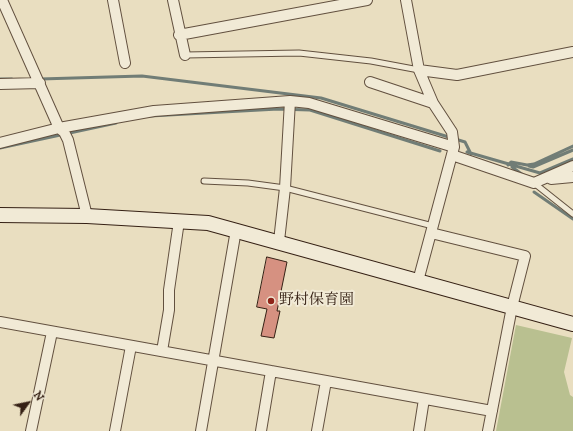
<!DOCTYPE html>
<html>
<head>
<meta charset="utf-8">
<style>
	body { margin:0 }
	#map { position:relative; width:573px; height:431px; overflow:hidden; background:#e9dec0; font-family:"IM FELL DW Pica",serif }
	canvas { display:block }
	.north { position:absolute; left:8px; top:383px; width:40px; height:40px; -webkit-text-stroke:3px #f1ead6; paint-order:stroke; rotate:57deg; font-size:11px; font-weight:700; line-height:16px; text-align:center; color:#352014 }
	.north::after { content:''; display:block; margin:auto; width:14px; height:18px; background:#352014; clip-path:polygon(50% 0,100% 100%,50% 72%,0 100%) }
</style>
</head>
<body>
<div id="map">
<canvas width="573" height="431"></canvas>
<div class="north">N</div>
</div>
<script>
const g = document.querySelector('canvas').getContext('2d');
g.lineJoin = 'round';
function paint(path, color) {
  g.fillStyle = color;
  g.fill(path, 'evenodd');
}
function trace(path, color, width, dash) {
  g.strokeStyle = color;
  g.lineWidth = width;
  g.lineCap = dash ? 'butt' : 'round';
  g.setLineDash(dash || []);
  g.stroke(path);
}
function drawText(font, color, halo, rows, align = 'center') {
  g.font = font + ' "IM FELL DW Pica","Noto Serif JP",serif';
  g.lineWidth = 4;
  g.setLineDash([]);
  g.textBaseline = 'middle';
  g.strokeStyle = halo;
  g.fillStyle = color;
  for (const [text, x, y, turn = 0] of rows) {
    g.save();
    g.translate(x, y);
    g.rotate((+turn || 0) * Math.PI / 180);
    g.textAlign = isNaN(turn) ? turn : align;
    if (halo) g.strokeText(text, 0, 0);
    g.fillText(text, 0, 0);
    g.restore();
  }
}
const green = new Path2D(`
	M 516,325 L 572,338 L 564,372 L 570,395 L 573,397 L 573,431 L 496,431 Z`);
const stream = new Path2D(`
	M 0,79 L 12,79
	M 40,79 L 142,76 L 321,98 L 465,142 L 471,154
	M 150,116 L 278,109 L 310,110 L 440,151
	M 0,148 L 116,123
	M 467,152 L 540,173 L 573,159
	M 508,165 L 511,162 L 527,165 L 534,164 L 573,146
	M 529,166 L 533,167 L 573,150
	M 512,167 L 523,175
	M 534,192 L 573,219`);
const building = new Path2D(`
	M 267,257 L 287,262 L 277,311 L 280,311 L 274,338 L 261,336 L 267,309 L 257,307 Z`);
const lane = new Path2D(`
	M 185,55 L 299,53 L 371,61 L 419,70
	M 204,181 L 248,183 L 285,188 L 433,226
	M 534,183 L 573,214`);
const street = new Path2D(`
	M 2,0 L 59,128 L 64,132 L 68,140 L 87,216
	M 113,0 L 125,63
	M 173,0 L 185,55
	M 406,0 L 419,70 L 433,103 L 452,132 L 454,147 L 418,281
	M 179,35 L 367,0
	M 419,70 L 457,75 L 573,52
	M 370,82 L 433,103
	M 0,84 L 40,83
	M 0,143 L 59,128 L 154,111 L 290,101 L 309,103 L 454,147
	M 452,155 L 534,183 L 573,166
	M 551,179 L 573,177
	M 431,233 L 525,256 L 512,307 L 488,431
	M 279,241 L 285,188 L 290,101
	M 0,322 L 492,411
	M 162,351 L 169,310 L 169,290 L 179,221
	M 31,431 L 52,332
	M 115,431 L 131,346
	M 201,431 L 236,230
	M 261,431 L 271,371
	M 317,431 L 326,381
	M 419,431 L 424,399`);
const secondary = new Path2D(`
	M 0,215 L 87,216 L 208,223 L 573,324`);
const markers = [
	[271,301,4,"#8f2418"]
];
const poiNames = [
	["野村保育園",279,301]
];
paint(green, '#b9c090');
trace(stream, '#717d76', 3);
paint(building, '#d69181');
trace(building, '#352014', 1);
trace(lane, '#62503f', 7);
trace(street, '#62503f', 12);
trace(secondary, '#352014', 16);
trace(lane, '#f1ead6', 5);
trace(street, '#f1ead6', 10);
trace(secondary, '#f1ead6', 14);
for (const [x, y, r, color] of markers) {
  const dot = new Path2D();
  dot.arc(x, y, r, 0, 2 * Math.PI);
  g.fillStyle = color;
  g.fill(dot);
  trace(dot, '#f1ead6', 1.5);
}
drawText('15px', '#352014', '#f1ead6', poiNames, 'left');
</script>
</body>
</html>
